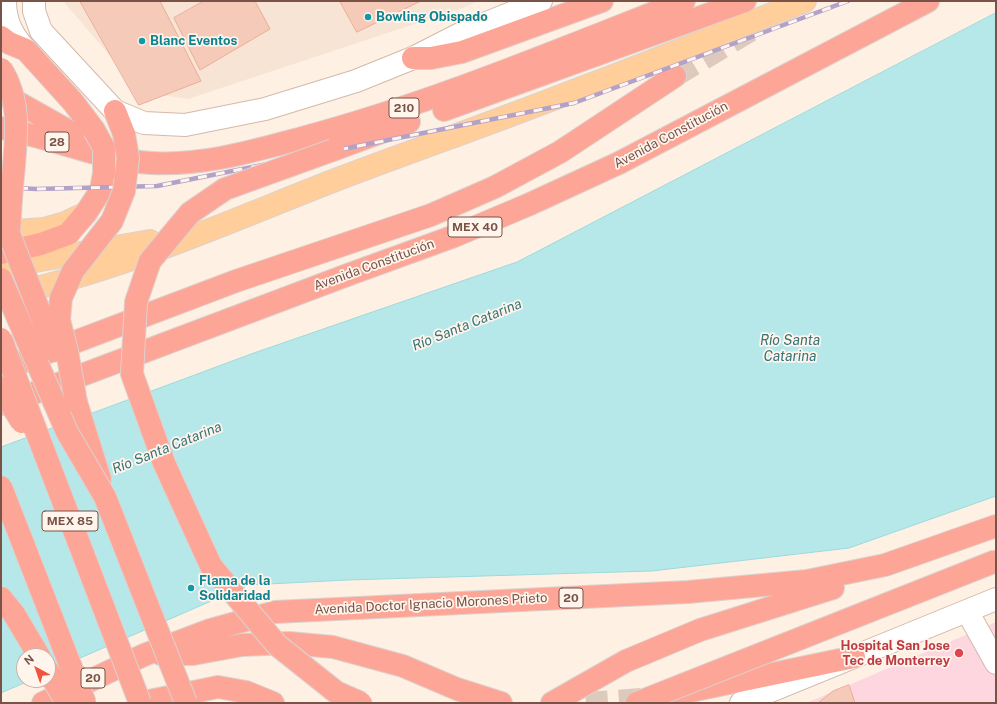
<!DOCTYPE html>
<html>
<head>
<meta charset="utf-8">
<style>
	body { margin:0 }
	#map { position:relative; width:997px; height:704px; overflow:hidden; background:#fef1e4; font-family:"Public Sans",sans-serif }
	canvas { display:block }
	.frame { position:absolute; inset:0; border:2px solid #795347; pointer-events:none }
	.north { position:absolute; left:16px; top:648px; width:40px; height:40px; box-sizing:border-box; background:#fff5ec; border:1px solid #c9b4aa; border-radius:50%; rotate:320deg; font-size:11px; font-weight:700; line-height:16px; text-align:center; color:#795347 }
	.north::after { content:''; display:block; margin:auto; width:14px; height:18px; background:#f2533f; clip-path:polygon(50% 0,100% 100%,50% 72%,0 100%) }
</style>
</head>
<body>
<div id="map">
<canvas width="997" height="704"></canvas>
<div class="frame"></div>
<div class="north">N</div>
</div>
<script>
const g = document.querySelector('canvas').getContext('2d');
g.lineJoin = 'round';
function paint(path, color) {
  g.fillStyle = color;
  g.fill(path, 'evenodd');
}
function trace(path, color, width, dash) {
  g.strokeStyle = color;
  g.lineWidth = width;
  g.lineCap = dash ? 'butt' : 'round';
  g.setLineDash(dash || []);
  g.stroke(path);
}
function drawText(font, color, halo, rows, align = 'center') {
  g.font = font + ' "Public Sans",sans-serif';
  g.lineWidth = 3.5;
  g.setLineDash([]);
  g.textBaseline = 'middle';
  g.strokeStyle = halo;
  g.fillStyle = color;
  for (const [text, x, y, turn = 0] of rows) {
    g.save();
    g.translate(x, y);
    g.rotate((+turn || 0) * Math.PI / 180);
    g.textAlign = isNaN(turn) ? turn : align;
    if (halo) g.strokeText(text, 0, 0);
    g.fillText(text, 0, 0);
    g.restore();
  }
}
const residential = new Path2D(`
	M 63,1 L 479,1 L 460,9 L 188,99 L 141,92 Z`);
const medical = new Path2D(`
	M 996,622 L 996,703 L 806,703 L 849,685 Z`);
const water = new Path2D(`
	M 996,13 L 996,496 L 849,548 L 652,571 L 348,580 L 248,585 L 48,672 L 48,656 L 24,656 L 24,680 L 31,680 L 1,693 L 1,447 L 251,354 L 517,262 Z`);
const building = new Path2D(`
	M 80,1 L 160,1 L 201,81 L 139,105 Z
	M 204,1 L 255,1 L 270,29 L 200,70 L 174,18 Z
	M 340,1 L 421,1 L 357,32 Z
	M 849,685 L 855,703 L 818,703 L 833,691 Z`);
const highwayTunnel = new Path2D(`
	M 675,76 L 760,25
	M 586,703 L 656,698`);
const minor = new Path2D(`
	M 5,1 C 5,21 12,35 26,50
	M 34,1 L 34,11 L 41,31 L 115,111 L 144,123 L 185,125 L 265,109 L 356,81 L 413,58 L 462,33 L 541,1
	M 967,611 L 996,663
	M 741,703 L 996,599`);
const major = new Path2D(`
	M 1,232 L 44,229 L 65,223 L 86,213
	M 1,267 L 150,241
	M 1,296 C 118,272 227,222 338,179 C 420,148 503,119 584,87 C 658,59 731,30 805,1`);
const highway = new Path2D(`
	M 1,37 L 9,43 L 26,50 L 73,102 L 94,130
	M 413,58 L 431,58 L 462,52 L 602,1
	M 1,93 L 90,143
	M 444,110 L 745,1
	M 115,111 L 124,134
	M 1,128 C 51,137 100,160 151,163 C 203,166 253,151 302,138 C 433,103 558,50 684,1
	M 333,150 L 409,122
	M 1,253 L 41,244 L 68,234 L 86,213 L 101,190 L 104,173
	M 1,370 L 236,281 L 431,215 L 495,187 L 560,152 L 675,76
	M 76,402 L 100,479
	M 5,404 L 350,274 L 452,237 L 530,204 L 619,163 L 928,1
	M 1,598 L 14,614 L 39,656
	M 161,654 L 193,654 L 242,645 L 289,643 L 333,647 L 403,666 L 457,689 L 501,703
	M 676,694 L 854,657
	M 43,703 L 144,655 L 210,630 L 275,612 L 688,592 L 807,581 L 885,565 L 996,526
	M 139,703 L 218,687 L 246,692 L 273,703
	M 552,703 L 626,661 L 700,630 L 833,588`);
const rail = new Path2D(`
	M 1,187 L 36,189 L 157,186 L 574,103 L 848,1`);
const highwayBridge = new Path2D(`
	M 1,69 C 22,101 16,140 13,176 C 11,195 10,214 9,234
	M 94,130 L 104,148 L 104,173
	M 333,150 L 225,189 L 190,213 L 150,261 L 136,302 L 132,374 L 164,463 L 211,566 L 277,645 L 336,692 L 361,703
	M 1,221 L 9,234 L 55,351
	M 1,279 L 67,432 L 105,497 L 186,703
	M 1,339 L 140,703
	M 1,388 L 22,422
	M 76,402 L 67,351 L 59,320 L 61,298 L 73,271 L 112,221 L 124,191 L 128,158 L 124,134
	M 1,487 L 85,703
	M 48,671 L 67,703
	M 637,703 L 996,561`);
const markers = [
	[368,17,4,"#0f9aa8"],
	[142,41,4,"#0f9aa8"],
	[191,588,4,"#0f9aa8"],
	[959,653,5,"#e0444e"]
];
const shields = [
	[404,108,30],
	[57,142,24],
	[475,227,54],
	[70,521,56],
	[571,598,24],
	[93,678,24]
];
const shieldNames = [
	["210",404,108],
	["28",57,142],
	["MEX 40",475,227],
	["MEX 85",70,521],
	["20",571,598],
	["20",93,678]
];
const cultureNames = [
	["Bowling Obispado",376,17],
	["Blanc Eventos",150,41],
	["Flama de la",199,581],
	["Solidaridad",199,596]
];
const streetNames = [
	["Avenida Constitución",671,135,-28],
	["Avenida Constitución",374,265,-20],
	["Avenida Doctor Ignacio Morones Prieto",431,604,-3]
];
const healthNames = [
	["Hospital San Jose",950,646],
	["Tec de Monterrey",950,661]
];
const waterNames = [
	["Río Santa Catarina",467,325,-22],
	["Río Santa",790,341],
	["Catarina",790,357],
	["Río Santa Catarina",167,448,-22]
];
paint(residential, '#f8e4d4');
paint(medical, '#fdd6df');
paint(water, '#b6e8e9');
trace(water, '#9cd9dc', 1);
paint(building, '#f6cab9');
trace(building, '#eaae98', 1);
trace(highwayTunnel, '#ddcabd', 22, [22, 11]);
trace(minor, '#d3b9ab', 24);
trace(major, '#dcd2cf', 24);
trace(highway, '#dcd2cf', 24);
trace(minor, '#fff', 22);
trace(major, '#ffce9a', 22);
trace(highway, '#fda596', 22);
trace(rail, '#b2a1c9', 4.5);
trace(rail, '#fff5ec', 3, [9]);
trace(highwayBridge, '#dcd2cf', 24, []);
trace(highwayBridge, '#fda596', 22);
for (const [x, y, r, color] of markers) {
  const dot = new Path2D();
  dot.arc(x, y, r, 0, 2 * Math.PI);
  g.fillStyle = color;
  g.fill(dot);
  trace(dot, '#fff5ec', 1.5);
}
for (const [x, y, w] of shields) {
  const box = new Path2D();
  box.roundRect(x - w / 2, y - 10, w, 20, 3);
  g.fillStyle = '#fff5ec';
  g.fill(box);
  trace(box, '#795347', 1);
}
drawText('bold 12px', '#795347', null, shieldNames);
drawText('bold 13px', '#0d838f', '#fff5ec', cultureNames, 'left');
drawText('13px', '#795347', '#fff5ec', streetNames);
drawText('bold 13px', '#be3a42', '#fff5ec', healthNames, 'right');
drawText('italic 14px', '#377478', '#fff5ec', waterNames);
</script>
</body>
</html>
